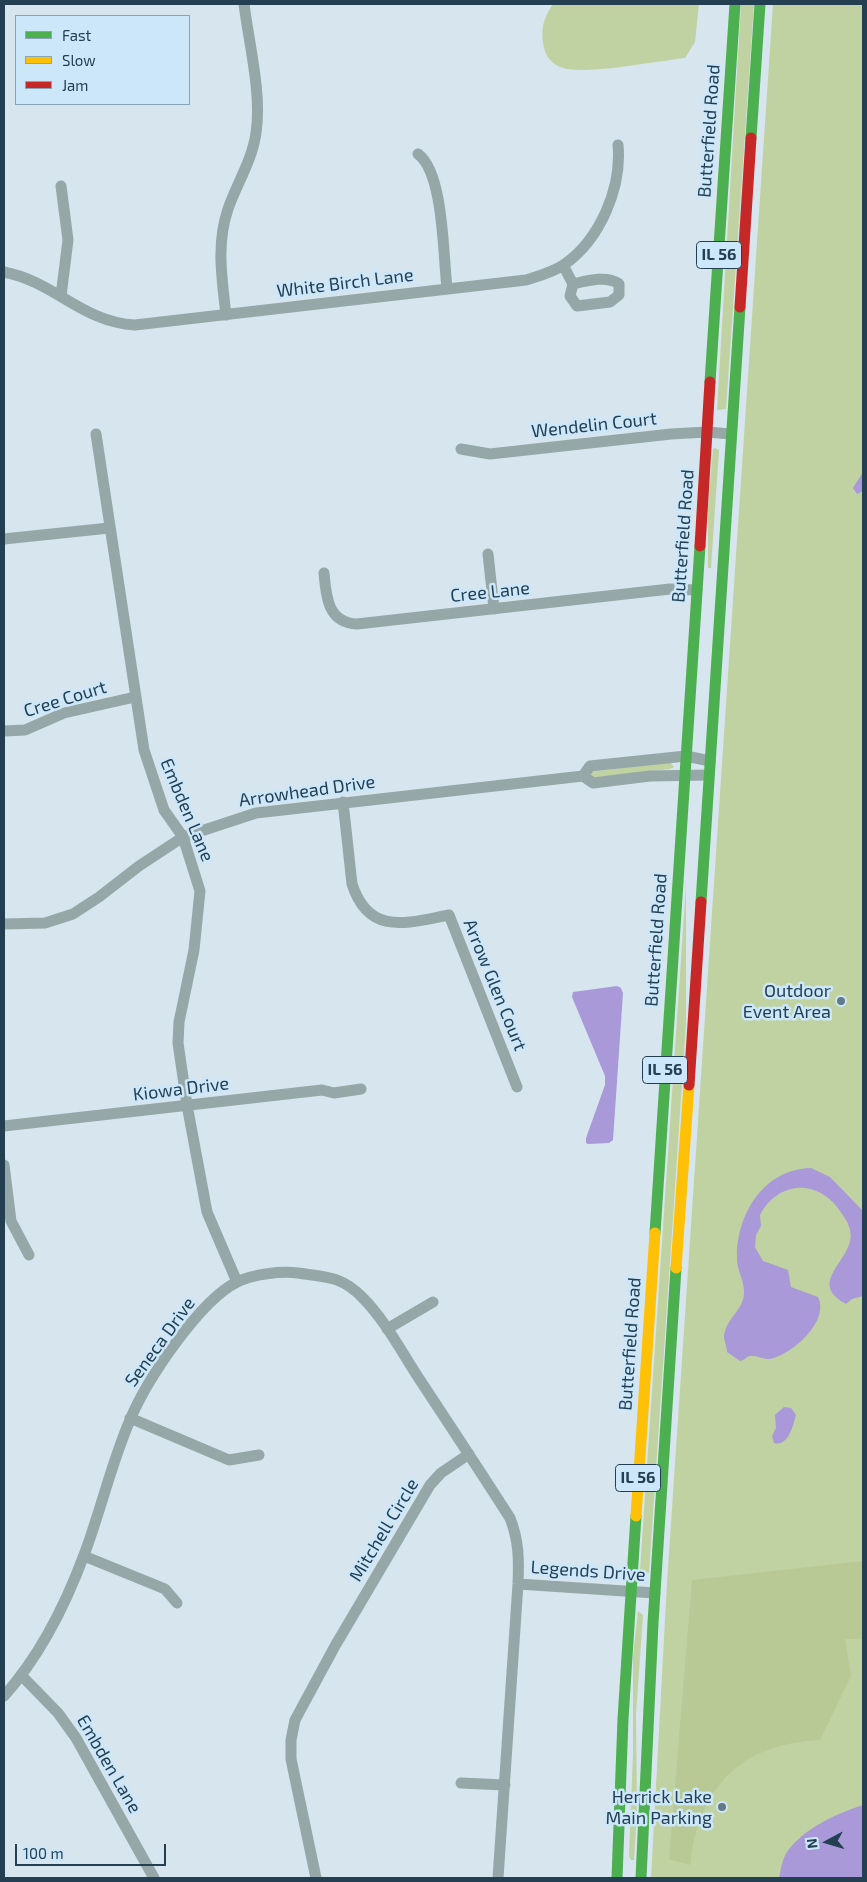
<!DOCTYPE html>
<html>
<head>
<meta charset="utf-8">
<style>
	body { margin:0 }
	#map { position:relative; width:867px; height:1882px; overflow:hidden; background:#d6e5ee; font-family:"Exo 2",sans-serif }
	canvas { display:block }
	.frame { position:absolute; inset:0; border:5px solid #233f51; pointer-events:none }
	.legend { position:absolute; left:15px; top:15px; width:175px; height:90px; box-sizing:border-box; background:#cce7f9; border:1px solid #88a4b6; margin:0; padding:6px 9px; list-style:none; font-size:15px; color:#233f51 }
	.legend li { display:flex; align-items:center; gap:10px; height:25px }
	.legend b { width:25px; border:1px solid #88a4b6 }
	.north { position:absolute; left:802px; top:1817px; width:50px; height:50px; -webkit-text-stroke:4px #cce7f9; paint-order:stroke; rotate:264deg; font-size:14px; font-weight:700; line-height:20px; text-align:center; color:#233f51 }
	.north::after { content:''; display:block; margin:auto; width:18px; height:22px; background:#233f51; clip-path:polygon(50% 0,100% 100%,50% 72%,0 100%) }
	.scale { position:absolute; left:15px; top:1844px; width:151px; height:22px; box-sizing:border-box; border:2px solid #233f51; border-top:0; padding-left:6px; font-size:15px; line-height:18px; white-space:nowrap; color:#233f51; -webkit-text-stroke:4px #cce7f9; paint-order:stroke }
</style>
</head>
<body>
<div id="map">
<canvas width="867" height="1882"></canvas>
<div class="frame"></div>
<ul class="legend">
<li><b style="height:6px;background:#4caf50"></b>Fast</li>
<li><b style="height:6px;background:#ffc107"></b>Slow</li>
<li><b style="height:6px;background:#c62828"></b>Jam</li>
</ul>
<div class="north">N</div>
<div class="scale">100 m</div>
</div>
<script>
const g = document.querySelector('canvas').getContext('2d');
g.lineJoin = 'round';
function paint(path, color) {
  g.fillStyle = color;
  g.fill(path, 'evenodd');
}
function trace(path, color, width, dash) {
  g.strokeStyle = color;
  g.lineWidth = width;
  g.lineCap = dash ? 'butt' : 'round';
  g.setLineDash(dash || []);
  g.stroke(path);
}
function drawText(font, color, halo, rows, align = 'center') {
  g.font = font + ' "Exo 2",sans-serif';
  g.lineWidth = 5;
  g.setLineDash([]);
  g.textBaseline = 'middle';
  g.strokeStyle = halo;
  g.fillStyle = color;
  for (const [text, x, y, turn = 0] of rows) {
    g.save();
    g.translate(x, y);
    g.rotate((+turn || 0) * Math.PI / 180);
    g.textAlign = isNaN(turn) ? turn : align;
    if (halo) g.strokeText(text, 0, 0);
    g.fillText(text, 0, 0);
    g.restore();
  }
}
const green = new Path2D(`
	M 553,4 L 699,4 L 695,42 L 685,58 C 657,61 588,75 563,68 C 550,64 545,55 543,43 C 541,27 544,17 553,4 Z
	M 741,4 L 754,4 L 726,409 L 717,410 Z
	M 773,4 L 863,4 L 863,1878 L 651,1878 L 667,1583 Z
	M 715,448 L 719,450 L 711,568 L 708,568 L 708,507 L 713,449 Z
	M 670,762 L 674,767 L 670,769 L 592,778 L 589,772 Z
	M 686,885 L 686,1024 L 649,1573 L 640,1570 Z
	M 638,1611 L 643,1615 L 636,1714 L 637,1812 L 634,1860 L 631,1860 L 629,1856 L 633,1754 L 633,1657 Z`);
const forest = new Path2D(`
	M 863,1561 L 863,1639 L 845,1639 L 851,1676 L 820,1740 C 740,1744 699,1787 690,1865 L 669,1859 L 692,1580 Z`);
const water = new Path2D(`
	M 863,472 L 863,491 L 857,494 L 853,488 Z
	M 617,986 L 621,988 L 623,993 L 613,1140 L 609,1143 L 588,1144 L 586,1143 L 586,1138 L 605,1085 L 605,1076 L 572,997 L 573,992 Z
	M 811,1168 L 830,1177 L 863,1211 L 863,1296 L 852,1299 L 846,1304 C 804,1281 857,1259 850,1230 C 848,1221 842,1214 837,1207 C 814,1178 777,1183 760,1215 L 761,1226 L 756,1235 L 755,1247 L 763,1261 L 788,1270 L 791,1287 L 818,1297 C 830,1322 791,1355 770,1359 C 764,1360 756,1355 750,1356 C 746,1357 745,1360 740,1361 L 727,1352 C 727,1345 722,1339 725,1331 C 729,1317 743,1309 744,1294 C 745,1281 736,1270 737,1256 C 737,1215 763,1169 811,1168 Z
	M 784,1407 L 791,1408 L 796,1415 C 793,1426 788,1447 774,1443 L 772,1436 L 776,1428 L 775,1415 Z
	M 863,1805 L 863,1878 L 779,1878 C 781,1870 782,1859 787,1852 C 804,1828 836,1814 863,1805 Z`);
const street = new Path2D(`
	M 418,154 C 444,173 443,256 447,288
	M 563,265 L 573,284 L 570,296 L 577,306 L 610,302 L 619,295 L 619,284 C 607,275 586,281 573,284
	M 4,272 C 55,282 82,322 135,325 L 526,280 C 539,276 554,272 565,264 C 600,239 622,188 618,145
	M 61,296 L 68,240 L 61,186
	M 226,315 C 222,279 216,244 228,209 C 237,183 252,161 256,133 C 262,94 249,44 244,4
	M 96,434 L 144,750 L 164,810 L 183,837 L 200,891 L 194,950 L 179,1022 L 178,1043 L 187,1105 L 207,1212 L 237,1282
	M 461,449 L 490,454 L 671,434 L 707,432 L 731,434
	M 4,539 L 109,528
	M 488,554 L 494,609
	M 324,573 C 326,597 328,623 357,624 L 670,589 L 697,590
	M 4,731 L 25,730 L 64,713 L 135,697
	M 583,776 L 590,766 L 686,756 L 710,761
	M 343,802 L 352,884 C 369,936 406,923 449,915 L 517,1087
	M 4,924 L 45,923 L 73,914 L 99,897 L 139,866 L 183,837 L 256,813 L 583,776 L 593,783 L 650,776 L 709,775
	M 4,1126 L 322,1090 L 334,1093 L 361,1089
	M 4,1165 L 11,1221 L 29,1255
	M 387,1329 L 433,1302
	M 130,1418 L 229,1460 L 259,1455
	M 84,1556 L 165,1589 L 177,1603
	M 518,1584 L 655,1593
	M 22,1676 L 58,1713 L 76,1738 L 154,1878
	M 4,1696 C 40,1656 65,1606 84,1555 C 101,1510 111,1464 130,1420 C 146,1381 199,1301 237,1282 C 254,1274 280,1271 298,1273 C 326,1277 341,1276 362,1297 C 385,1320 401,1351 418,1377 C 449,1424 480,1471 510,1518 C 519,1541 519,1560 518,1584 L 498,1878
	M 461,1783 L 505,1785
	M 316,1878 L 291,1759 L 291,1740 L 295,1720 L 335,1646 L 430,1485 L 441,1473 L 469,1454`);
const fast = new Path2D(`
	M 751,138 L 760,4
	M 710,382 L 735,4
	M 701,902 L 740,307
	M 655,1233 L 700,546
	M 617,1878 L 623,1719 L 636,1516
	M 641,1878 L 653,1623 L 676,1268`);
const slow = new Path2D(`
	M 676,1268 L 689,1085
	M 636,1516 L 655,1233`);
const jam = new Path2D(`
	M 740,307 L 751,138
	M 700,546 L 710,382
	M 689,1085 L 701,902`);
const markers = [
	[841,1001,5,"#627988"],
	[722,1807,5,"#627988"]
];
const shields = [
	[719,255,45],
	[665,1070,45],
	[638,1478,45]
];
const shieldNames = [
	["IL 56",719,255],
	["IL 56",665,1070],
	["IL 56",638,1478]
];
const streetNames = [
	["Butterfield Road",709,131,-86],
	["White Birch Lane",345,283,-7],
	["Wendelin Court",594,425,-6],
	["Butterfield Road",683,536,-86],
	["Cree Lane",490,592,-6],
	["Cree Court",65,699,-17],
	["Arrowhead Drive",307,791,-8],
	["Embden Lane",187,810,67],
	["Butterfield Road",656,940,-86],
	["Arrow Glen Court",495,985,68],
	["Kiowa Drive",181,1089,-7],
	["Seneca Drive",160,1342,-54],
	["Butterfield Road",630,1344,-86],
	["Mitchell Circle",384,1530,-59],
	["Legends Drive",588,1571,4],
	["Embden Lane",109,1764,60]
];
const poiNames = [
	["Outdoor",831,991],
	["Event Area",831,1012],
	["Herrick Lake",712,1797],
	["Main Parking",712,1818]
];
paint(green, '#c1d2a2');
paint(forest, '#b8c995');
paint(water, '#a999d8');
trace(street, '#95a7a7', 11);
trace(fast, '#4caf50', 11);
trace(slow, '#ffc107', 11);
trace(jam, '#c62828', 11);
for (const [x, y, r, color] of markers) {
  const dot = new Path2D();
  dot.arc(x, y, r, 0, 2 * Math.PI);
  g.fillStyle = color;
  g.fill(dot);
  trace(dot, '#cce7f9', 2);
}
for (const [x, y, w] of shields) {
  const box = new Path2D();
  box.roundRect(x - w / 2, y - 13.5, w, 27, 4);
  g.fillStyle = '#cce7f9';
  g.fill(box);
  trace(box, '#233f51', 1);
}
drawText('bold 16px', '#233f51', null, shieldNames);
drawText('18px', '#233f51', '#cce7f9', streetNames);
drawText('18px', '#233f51', '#cce7f9', poiNames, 'right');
</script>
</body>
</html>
